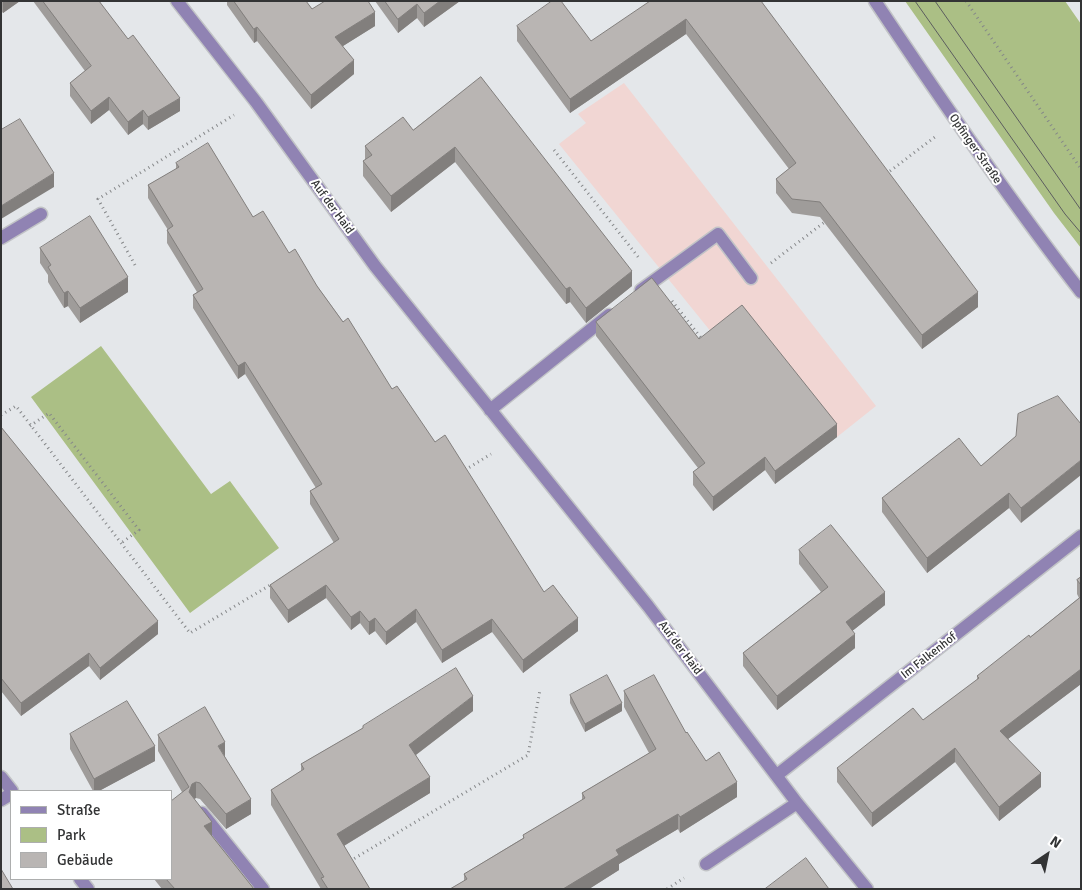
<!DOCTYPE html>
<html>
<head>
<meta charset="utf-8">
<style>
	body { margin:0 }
	#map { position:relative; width:1082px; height:890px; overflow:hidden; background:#e4e7ea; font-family:Signika,sans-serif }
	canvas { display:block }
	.frame { position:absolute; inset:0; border:2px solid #333435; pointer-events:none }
	.legend { position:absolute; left:10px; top:790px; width:162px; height:90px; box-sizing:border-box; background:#fff; border:1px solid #adaeae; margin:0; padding:6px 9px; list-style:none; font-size:15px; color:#333435 }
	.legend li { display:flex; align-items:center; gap:10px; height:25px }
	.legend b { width:25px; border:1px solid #adaeae }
	.north { position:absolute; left:1022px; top:830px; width:50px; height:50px; -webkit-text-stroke:4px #fff; paint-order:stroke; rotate:34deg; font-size:14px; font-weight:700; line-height:20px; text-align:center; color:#333435 }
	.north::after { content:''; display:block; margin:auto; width:18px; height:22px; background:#333435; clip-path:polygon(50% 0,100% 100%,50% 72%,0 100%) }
</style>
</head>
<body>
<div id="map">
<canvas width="1082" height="890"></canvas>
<div class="frame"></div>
<ul class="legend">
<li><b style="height:6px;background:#9083b3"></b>Straße</li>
<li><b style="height:14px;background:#abbf85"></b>Park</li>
<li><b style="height:14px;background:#b9b5b3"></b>Gebäude</li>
</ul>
<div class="north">N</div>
</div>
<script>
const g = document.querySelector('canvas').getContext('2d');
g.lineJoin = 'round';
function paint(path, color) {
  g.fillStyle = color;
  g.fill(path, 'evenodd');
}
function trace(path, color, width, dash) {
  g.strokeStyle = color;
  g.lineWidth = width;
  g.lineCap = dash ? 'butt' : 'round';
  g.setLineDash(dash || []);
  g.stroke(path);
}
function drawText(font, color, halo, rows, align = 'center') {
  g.font = font + ' Signika,sans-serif';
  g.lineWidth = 4;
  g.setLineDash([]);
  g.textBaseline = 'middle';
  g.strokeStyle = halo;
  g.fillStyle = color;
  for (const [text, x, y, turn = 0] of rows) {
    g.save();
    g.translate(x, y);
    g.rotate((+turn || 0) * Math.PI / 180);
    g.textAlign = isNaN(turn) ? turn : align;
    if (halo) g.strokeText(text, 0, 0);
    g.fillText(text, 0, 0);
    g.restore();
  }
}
const industrial = new Path2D(`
	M 624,83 L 876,406 L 837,437 L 716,338 L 559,144 L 586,123 L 578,114 Z`);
const green = new Path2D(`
	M 905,1 L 1065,1 L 1081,24 L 1081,248 L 1054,213 Z
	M 101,346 L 211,494 L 230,481 L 279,548 L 190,613 L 31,397 Z`);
const path = new Path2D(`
	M 966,1 L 1081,169
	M 554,150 L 639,258
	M 886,174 L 935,137
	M 771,263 L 826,221
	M 135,265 L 98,199 L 234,115
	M 672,301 L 702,339
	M 1,415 L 16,406 L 190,633 L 272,584
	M 30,426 L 49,413 L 139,530 L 120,544
	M 465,470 L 491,454
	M 350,861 L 528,755 L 540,690
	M 667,889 L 684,878`);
const minor = new Path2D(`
	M 177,1 L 256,102 L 375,266 L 648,606 L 797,803 L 867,889
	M 875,1 C 941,100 1008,198 1081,292
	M 1,238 L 41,214
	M 641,290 L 718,234 L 751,278
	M 490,410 L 609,315
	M 777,775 L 1081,536
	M 1,777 L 12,791
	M 1,800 L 11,794
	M 202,813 L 263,889
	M 706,864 L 797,803
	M 80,879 L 88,889`);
const tram = new Path2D(`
	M 915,1 L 1065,214 L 1081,233
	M 935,1 L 1081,210`);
const wall = new Path2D(`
	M 1,1 L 20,1 L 3,13 L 1,11 Z
	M 33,1 L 99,1 L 180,111 L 148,130 L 143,124 L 128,135 L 109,110 L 91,124 L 70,96 L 70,83 L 85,71 Z
	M 227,1 L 306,1 L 312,9 L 375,26 L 343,46 L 354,74 L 311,109 L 257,41 L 254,43 L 227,5 Z
	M 375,1 L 460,1 L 424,27 L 417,18 L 398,33 Z
	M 761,1 L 978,307 L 922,349 L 820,217 L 792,213 L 776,193 L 776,179 L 789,169 L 686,34 L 570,113 L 517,41 L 517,26 L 591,41 Z
	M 481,77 L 632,286 L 586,323 L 570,302 L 566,304 L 455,162 L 391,212 L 363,176 L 363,161 L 365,160 L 365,146 L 413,130 Z
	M 176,163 L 253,217 L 289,253 L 317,286 L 392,389 L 435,442 L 544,592 L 578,631 L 523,673 L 492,632 L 442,663 L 416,622 L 386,645 L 375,631 L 369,635 L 360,623 L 351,630 L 326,598 L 288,623 L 270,598 L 270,585 L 334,543 L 310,504 L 310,491 L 316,488 L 245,374 L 238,379 L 193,308 L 193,295 L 197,292 L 167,243 L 167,230 L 168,230 L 148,198 L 148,185 L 176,169 Z
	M 40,248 L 128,292 L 80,323 L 68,306 L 64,308 L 48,282 L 48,275 L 40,263 Z
	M 596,322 L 699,339 L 837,437 L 775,484 L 765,470 L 713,511 L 693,485 L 693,472 L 698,468 L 596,336 Z
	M 1058,396 L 1021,523 L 1009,508 L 927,573 L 882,512 L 882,498 L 981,466 L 1016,436 Z
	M 1,427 L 158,634 L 100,680 L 89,666 L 21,716 L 1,691 Z
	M 799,550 L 885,605 L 852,631 L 855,648 L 777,710 L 743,666 L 743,653 L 821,592 L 799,564 Z
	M 1081,577 L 1081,684 L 1008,739 L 1041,787 L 999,821 L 955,762 L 872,827 L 837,782 L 837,768 L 923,720 L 977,680 L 977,676 L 1030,637 L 1079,598 L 1077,594 L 1077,580 Z
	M 624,691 L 686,733 L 706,761 L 737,797 L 680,833 L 678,829 L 619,864 L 619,870 L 589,889 L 450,889 L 464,881 L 464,874 L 523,838 L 523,835 L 582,800 L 582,793 L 649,753 L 624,707 Z
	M 570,695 L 622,711 L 585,732 L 570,703 Z
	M 473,711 L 416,755 L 430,793 L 344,846 L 370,889 L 321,889 L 271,805 L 271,790 L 301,771 L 301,764 L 363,728 L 363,726 Z
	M 70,734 L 155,761 L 99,791 L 93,791 L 70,749 Z
	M 158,735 L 225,757 L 251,814 L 226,829 L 200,799 L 196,798 L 194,799 L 212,836 L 254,889 L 162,889 L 154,879 L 171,879 L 182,792 L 158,751 Z`);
const shadedWall = new Path2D(`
	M 3,1 L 20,1 L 3,13 Z
	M 440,1 L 460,1 L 424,27 L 424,13 Z
	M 417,4 L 417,18 L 398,33 L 398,19 Z
	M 375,12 L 375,26 L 335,51 L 335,37 Z
	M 686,19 L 686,34 L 570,113 L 570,99 Z
	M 257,27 L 257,41 L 254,43 L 254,29 Z
	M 354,60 L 354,74 L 311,109 L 311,95 Z
	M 109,97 L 109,110 L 91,124 L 91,111 Z
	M 180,98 L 180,111 L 148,130 L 148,117 Z
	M 143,110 L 143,124 L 128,135 L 128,122 Z
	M 455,147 L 455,162 L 391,212 L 391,196 Z
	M 54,173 L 54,187 L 1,219 L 1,206 Z
	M 632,271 L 632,286 L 586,323 L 586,308 Z
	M 128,277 L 128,292 L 80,323 L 80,308 Z
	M 570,287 L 570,302 L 566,304 L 566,289 Z
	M 68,291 L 68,306 L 64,308 L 64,293 Z
	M 978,292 L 978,307 L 922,349 L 922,335 Z
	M 245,362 L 245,374 L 238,379 L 238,366 Z
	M 837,424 L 837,437 L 775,484 L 775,471 Z
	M 765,457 L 765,470 L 713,511 L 713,497 Z
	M 1081,460 L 1081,475 L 1021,523 L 1021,508 Z
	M 1009,493 L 1009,508 L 927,573 L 927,558 Z
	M 326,585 L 326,598 L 288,623 L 288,610 Z
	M 885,592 L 885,605 L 846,636 L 846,622 Z
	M 416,609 L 416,622 L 386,645 L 386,632 Z
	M 360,611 L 360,623 L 351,630 L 351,617 Z
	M 375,618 L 375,631 L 369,635 L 369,622 Z
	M 578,618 L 578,631 L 523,673 L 523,660 Z
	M 492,619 L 492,632 L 442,663 L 442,650 Z
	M 158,621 L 158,634 L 100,680 L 100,668 Z
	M 855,634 L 855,648 L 777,710 L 777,696 Z
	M 89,653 L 89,666 L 21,716 L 21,703 Z
	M 1081,669 L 1081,684 L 1000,745 L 1000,731 Z
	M 473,696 L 473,711 L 409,760 L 409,745 Z
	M 622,703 L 622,711 L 585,732 L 585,724 Z
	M 225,742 L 225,757 L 218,746 Z
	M 155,746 L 155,761 L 99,791 L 94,791 L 94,779 Z
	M 955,748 L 955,762 L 872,827 L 872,813 Z
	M 1041,773 L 1041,787 L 999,821 L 999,807 Z
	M 430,777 L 430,793 L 337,850 L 337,834 Z
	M 196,782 L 196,798 L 192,800 L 189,792 L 192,784 Z
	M 737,782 L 737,797 L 680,833 L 680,817 Z
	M 251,799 L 251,814 L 226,829 L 226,814 Z
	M 678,814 L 678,829 L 619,864 L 619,870 L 589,889 L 563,889 L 616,850 Z
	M 212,822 L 212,837 L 204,826 Z`);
const building = new Path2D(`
	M 43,1 L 99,1 L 128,39 L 133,35 L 180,98 L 148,117 L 143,110 L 128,122 L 109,97 L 91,111 L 70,83 L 91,66 Z
	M 234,1 L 306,1 L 312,9 L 325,1 L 368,1 L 375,12 L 335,37 L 354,60 L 311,95 L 257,27 L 254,29 Z
	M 385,1 L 440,1 L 424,13 L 417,4 L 398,19 Z
	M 552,1 L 561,1 L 591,41 L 650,1 L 761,1 L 978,292 L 922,335 L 820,202 L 792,199 L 776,179 L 796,163 L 686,19 L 570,99 L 517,26 Z
	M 481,77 L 632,271 L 586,308 L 570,287 L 566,289 L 455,147 L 391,196 L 363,161 L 372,155 L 365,146 L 403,117 L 413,130 Z
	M 20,119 L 54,173 L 1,206 L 1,130 Z
	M 208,143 L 253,217 L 263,211 L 289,253 L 295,249 L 317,286 L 343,322 L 348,318 L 392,389 L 397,386 L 435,442 L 445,435 L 544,592 L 553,585 L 578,618 L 523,660 L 492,619 L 442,650 L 416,609 L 386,632 L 375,618 L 369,622 L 360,611 L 351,617 L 326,585 L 288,610 L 270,585 L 339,539 L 310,491 L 322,484 L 245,362 L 238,366 L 193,295 L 203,289 L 167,230 L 173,226 L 148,185 L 179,167 L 176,163 Z
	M 90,216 L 128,277 L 80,308 L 68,291 L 64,293 L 48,267 L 51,265 L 40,248 Z
	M 652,278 L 699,339 L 742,305 L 837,424 L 775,471 L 765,457 L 713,497 L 693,472 L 705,463 L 596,322 Z
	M 1058,396 L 1081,424 L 1081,460 L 1021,508 L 1009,493 L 927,558 L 882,498 L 959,438 L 981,466 L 1016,436 L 1018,414 Z
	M 1,427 L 158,621 L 100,668 L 89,653 L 21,703 L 1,678 Z
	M 831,525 L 885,592 L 846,622 L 855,634 L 777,696 L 743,653 L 828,587 L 799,550 Z
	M 1081,577 L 1081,585 L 1077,580 Z
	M 1081,597 L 1081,669 L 1000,731 L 1041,773 L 999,807 L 955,748 L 872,813 L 837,768 L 913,708 L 923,720 L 979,678 L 977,676 L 1029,635 L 1030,637 Z
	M 456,668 L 473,696 L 409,745 L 430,777 L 337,834 L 370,889 L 328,889 L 321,878 L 324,877 L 271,790 L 304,769 L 301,764 L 363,728 L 363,726 Z
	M 607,675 L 622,703 L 585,724 L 570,695 Z
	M 654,675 L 686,733 L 687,732 L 706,761 L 719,752 L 737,782 L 680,817 L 678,814 L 616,850 L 619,855 L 563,889 L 450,889 L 467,879 L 464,874 L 524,838 L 523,835 L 585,798 L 582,793 L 656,749 L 624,691 Z
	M 127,701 L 155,746 L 94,779 L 70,734 Z
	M 205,707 L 225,742 L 218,746 L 251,799 L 226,814 L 200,783 L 196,782 L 192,784 L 189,792 L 212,822 L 204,826 L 254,889 L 175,889 L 166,879 L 171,879 L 171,801 L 189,787 L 158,735 Z
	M 806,858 L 829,889 L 765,889 Z
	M 1,869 L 13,889 L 1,889 Z`);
const streetNames = [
	["Opfinger Straße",975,149,55],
	["Auf der Haid",332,207,54],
	["Auf der Haid",680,648,53],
	["Im Falkenhof",929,656,-38]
];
paint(industrial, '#f1d6d3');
paint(green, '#abbf85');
trace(minor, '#c1c3c6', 15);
trace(path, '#858789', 3, [1, 4]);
trace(minor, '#9083b3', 12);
trace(tram, '#5c5d5f', 1);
paint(wall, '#9f9c9a');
paint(shadedWall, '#827f7d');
paint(building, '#b9b5b3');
trace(building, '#827f7d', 1);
drawText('12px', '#333435', '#fff', streetNames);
</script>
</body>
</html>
